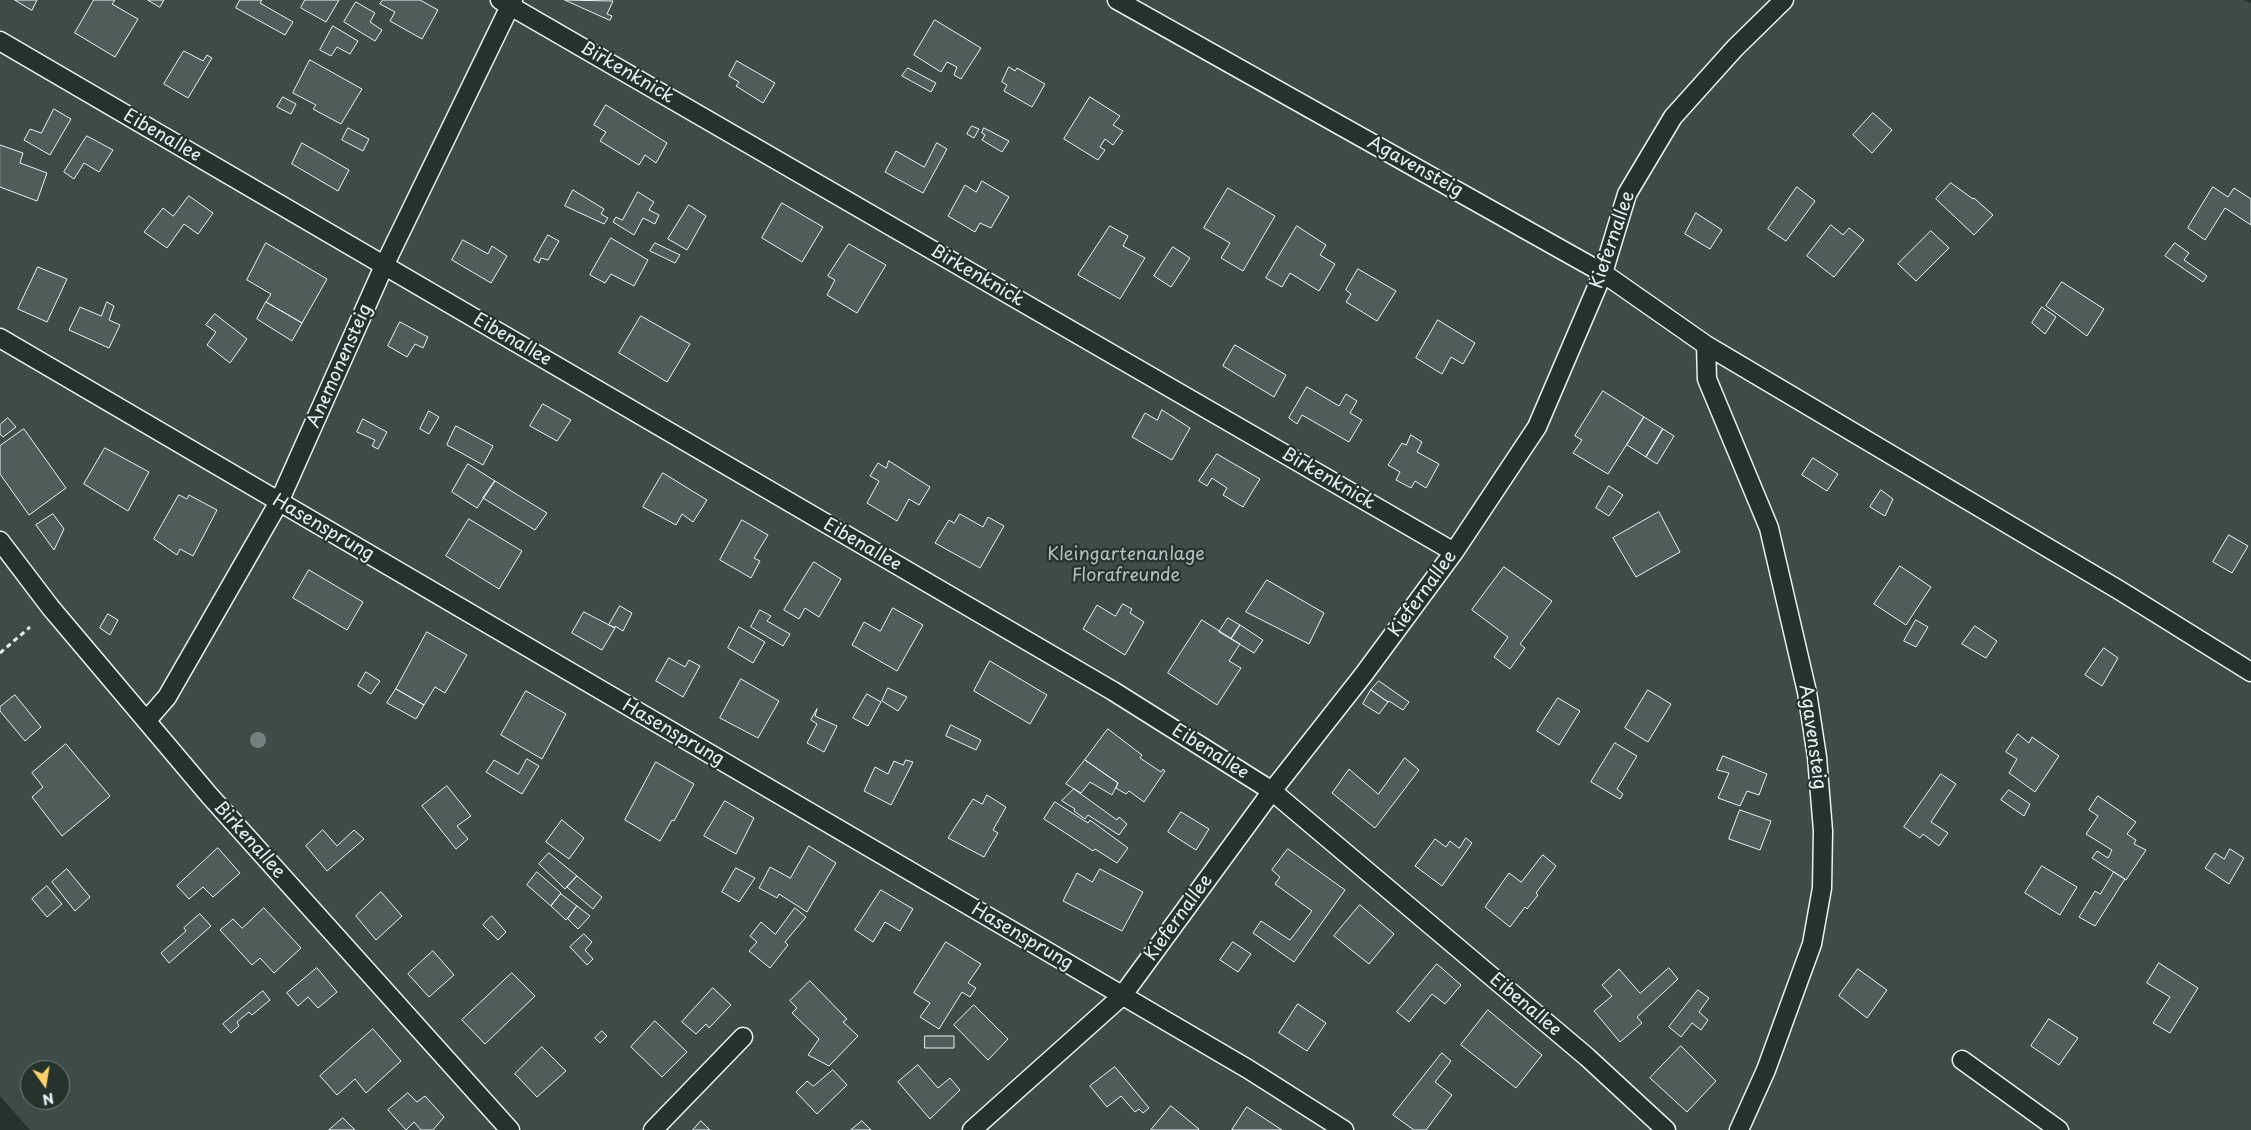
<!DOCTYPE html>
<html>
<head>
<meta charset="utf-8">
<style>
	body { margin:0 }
	#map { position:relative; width:2251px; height:1130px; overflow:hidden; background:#26332d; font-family:"Playpen Sans",sans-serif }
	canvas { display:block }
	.north { position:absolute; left:20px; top:1060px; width:50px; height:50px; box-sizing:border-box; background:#26332d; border:1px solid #747f7e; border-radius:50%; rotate:167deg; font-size:14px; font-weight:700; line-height:20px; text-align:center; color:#e8f1f8 }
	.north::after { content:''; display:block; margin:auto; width:18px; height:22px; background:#ffd166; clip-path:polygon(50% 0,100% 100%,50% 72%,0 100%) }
</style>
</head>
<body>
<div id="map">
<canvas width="2251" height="1130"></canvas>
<div class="north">N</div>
</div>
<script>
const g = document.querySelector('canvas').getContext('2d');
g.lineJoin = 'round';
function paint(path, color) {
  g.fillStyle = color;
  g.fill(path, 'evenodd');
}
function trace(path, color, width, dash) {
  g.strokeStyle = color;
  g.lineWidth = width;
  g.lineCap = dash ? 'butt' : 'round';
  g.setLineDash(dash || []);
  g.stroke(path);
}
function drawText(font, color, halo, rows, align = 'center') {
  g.font = font + ' "Playpen Sans",sans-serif';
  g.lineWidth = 4.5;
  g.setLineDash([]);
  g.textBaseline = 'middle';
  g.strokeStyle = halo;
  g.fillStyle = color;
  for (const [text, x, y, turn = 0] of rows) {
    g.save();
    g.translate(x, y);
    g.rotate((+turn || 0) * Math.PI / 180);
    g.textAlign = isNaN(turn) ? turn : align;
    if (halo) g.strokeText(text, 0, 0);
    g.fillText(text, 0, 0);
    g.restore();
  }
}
const green = new Path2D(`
	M 0,0 L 2243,0 L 2251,3 L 2251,1130 L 30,1130 L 0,1096 ZM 30,1070 L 60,1070 L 60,1100 L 30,1100 Z`);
const building = new Path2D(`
	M 15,0 L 37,0 L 32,10 Z
	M 94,0 L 115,0 L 112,4 L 138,19 L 115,57 L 75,33 Z
	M 148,0 L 164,0 L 160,7 Z
	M 240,0 L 262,0 L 260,3 L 293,22 L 285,35 L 236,8 Z
	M 305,0 L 339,0 L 326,22 L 301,8 Z
	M 383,0 L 420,0 L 438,10 L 422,39 L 390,21 L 395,12 L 380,4 Z
	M 565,0 L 613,1 L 607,14 L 612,16 L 610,20 Z
	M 356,2 L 375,13 L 370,22 L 382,30 L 375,41 L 344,22 Z
	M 935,20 L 981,48 L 961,79 L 954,75 L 957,67 L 947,62 L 941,72 L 914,55 Z
	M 333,26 L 358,41 L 350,54 L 337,47 L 331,56 L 320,50 Z
	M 184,51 L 203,61 L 207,55 L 212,58 L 188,98 L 164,84 Z
	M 310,60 L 362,89 L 341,124 L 313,109 L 316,105 L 293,93 Z
	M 737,61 L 775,83 L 763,103 L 736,86 L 739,82 L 729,76 Z
	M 1009,67 L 1015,71 L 1017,68 L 1045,84 L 1032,107 L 1004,91 L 1007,85 L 1002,82 Z
	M 908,68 L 936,83 L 931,92 L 902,76 Z
	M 283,97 L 296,104 L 291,114 L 277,107 Z
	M 1090,97 L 1120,116 L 1113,125 L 1123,131 L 1113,145 L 1105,139 L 1100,147 L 1105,150 L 1098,160 L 1064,139 Z
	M 606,105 L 667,143 L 656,163 L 645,155 L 639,165 L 600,141 L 606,132 L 594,125 Z
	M 54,109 L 71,119 L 50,155 L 24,140 L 30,129 L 41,133 Z
	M 1873,113 L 1892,130 L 1872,153 L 1853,135 Z
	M 972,126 L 979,129 L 974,138 L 967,134 Z
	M 348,128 L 369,139 L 363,151 L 342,140 Z
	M 984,128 L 1009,141 L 1002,152 L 982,140 L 985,135 L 982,133 Z
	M 87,136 L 113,150 L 99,172 L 84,163 L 74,179 L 64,172 Z
	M 302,143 L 349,170 L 338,191 L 292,164 Z
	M 937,143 L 947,149 L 923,193 L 885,172 L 896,151 L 924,167 Z
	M 0,145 L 23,153 L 20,163 L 47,173 L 37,201 L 0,187 Z
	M 982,181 L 1009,197 L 991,228 L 980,223 L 975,232 L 948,216 L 965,185 L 976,192 Z
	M 1951,183 L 1973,199 L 1974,198 L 1993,215 L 1974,235 L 1936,199 Z
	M 1797,187 L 1815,201 L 1786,241 L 1768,229 Z
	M 2213,187 L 2228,197 L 2234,188 L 2251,199 L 2251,225 L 2225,208 L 2205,240 L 2188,228 Z
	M 1228,188 L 1275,216 L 1243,271 L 1221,258 L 1230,243 L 1204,228 Z
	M 573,190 L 604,209 L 601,214 L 608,218 L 604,224 L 565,206 Z
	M 638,192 L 654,202 L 649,210 L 659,215 L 655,224 L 643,218 L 634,235 L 613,222 L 616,217 L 622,220 Z
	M 189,196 L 213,213 L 198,234 L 184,224 L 167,248 L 144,232 L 163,208 L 173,216 Z
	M 782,203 L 823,227 L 802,262 L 762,238 Z
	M 689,205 L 706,216 L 687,250 L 668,239 Z
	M 1696,213 L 1722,230 L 1710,249 L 1685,234 Z
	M 1831,225 L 1843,235 L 1849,228 L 1864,240 L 1834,277 L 1807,256 Z
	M 1110,226 L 1128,236 L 1123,246 L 1145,258 L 1120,299 L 1078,275 Z
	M 1297,226 L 1326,245 L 1320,255 L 1335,264 L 1319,291 L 1290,273 L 1282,287 L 1266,278 Z
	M 1931,231 L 1949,248 L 1916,281 L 1898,264 Z
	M 548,235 L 559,241 L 548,260 L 541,258 L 539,263 L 534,260 Z
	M 611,238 L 648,260 L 634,286 L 611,274 L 605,283 L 590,275 Z
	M 463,240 L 488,254 L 492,246 L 507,256 L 491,283 L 452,260 Z
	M 266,243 L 327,279 L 302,323 L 266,302 L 271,294 L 247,280 Z
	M 655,243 L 680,255 L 675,263 L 650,251 Z
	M 2175,243 L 2189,253 L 2184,260 L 2207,276 L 2203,282 L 2165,256 Z
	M 849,244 L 886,265 L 857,313 L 827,295 L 835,280 L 828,276 Z
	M 1173,247 L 1190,258 L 1171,287 L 1154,276 Z
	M 38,267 L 67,279 L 47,322 L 18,309 Z
	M 1358,269 L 1396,291 L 1377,321 L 1346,302 L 1351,294 L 1346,290 Z
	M 2062,282 L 2104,309 L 2087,336 L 2046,306 Z
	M 107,302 L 114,306 L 109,320 L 120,325 L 109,348 L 69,330 L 80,307 L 101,316 Z
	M 266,302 L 302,323 L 292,341 L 257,319 Z
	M 2042,307 L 2056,317 L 2045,334 L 2032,323 Z
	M 215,314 L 247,339 L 230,363 L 207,345 L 216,332 L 206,325 Z
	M 641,316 L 690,344 L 667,382 L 619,353 Z
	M 1438,320 L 1475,343 L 1463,364 L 1451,357 L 1442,374 L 1416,358 Z
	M 400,322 L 428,337 L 423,348 L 415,344 L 407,357 L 388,346 Z
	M 1235,345 L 1286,375 L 1274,397 L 1223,366 Z
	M 1307,387 L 1339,406 L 1346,394 L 1357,401 L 1350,413 L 1362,420 L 1349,442 L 1302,415 L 1297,424 L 1289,418 Z
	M 1603,391 L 1644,417 L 1608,474 L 1573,453 L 1582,440 L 1575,436 Z
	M 543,404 L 571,420 L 557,441 L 530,426 Z
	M 1162,410 L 1190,428 L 1172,460 L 1132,437 L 1145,413 L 1157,420 Z
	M 429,411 L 439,417 L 429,434 L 420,429 Z
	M 1644,417 L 1663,429 L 1646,457 L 1627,445 Z
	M 8,418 L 16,427 L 3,437 L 0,434 L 0,425 Z
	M 363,419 L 387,432 L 378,449 L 372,446 L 375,440 L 357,432 Z
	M 456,426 L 493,446 L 483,465 L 447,445 Z
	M 24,429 L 66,488 L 29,515 L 0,474 L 0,446 Z
	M 1663,429 L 1674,436 L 1657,464 L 1646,457 Z
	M 1411,435 L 1422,442 L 1417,452 L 1439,464 L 1426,488 L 1415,481 L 1411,488 L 1396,480 L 1400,472 L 1388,465 L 1402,443 L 1406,445 Z
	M 105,448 L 149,472 L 128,511 L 84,484 Z
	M 1217,454 L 1260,479 L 1243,507 L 1223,495 L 1227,488 L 1212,478 L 1207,486 L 1199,481 Z
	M 1813,458 L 1838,474 L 1827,491 L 1802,475 Z
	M 889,461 L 930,487 L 919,505 L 909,499 L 897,521 L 867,503 L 879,481 L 870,476 L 878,463 L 886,468 Z
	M 468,464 L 495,481 L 477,508 L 452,492 Z
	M 663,473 L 707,500 L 693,522 L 682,514 L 676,525 L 643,507 Z
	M 495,481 L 547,513 L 535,530 L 483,498 Z
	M 1609,486 L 1623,495 L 1609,516 L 1596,508 Z
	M 1881,490 L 1893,499 L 1885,516 L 1870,507 Z
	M 179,495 L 187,499 L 189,495 L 217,510 L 193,556 L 180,549 L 177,555 L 154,539 Z
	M 1659,512 L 1680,552 L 1636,577 L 1613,538 Z
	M 53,514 L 64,529 L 54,550 L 36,525 Z
	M 960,514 L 983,527 L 988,517 L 1004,526 L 980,568 L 935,543 L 949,520 L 954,523 Z
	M 469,519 L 522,551 L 499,589 L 446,556 Z
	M 742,520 L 768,535 L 754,558 L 760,561 L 751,578 L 720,560 Z
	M 2229,535 L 2248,546 L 2232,573 L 2213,562 Z
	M 814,562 L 841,579 L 819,617 L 805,608 L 799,619 L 784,610 Z
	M 1900,566 L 1931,587 L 1906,625 L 1874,604 Z
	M 1504,567 L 1552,601 L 1520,644 L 1525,648 L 1510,669 L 1494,657 L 1508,637 L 1472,610 Z
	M 309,570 L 363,602 L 347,630 L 293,598 Z
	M 1267,580 L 1324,613 L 1309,644 L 1246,612 Z
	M 1123,604 L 1132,609 L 1130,613 L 1144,622 L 1125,655 L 1083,629 L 1097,605 L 1115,616 Z
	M 620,606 L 632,613 L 623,631 L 615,626 L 615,628 L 609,625 Z
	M 893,608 L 923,625 L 897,671 L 852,645 L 864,622 L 880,631 Z
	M 760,610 L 771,616 L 767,621 L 790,634 L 783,646 L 751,627 Z
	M 584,612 L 615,628 L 602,650 L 572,633 Z
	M 108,614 L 118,620 L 110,635 L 100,628 Z
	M 1228,618 L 1240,625 L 1231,639 L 1219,632 Z
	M 1202,620 L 1240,644 L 1229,661 L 1241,668 L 1217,705 L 1168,673 Z
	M 1916,620 L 1928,627 L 1916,647 L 1904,641 Z
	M 1240,625 L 1263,640 L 1254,653 L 1231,639 Z
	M 1975,626 L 1997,641 L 1986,658 L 1962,644 Z
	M 739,627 L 765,642 L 753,663 L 728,648 Z
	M 427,632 L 467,655 L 445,693 L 435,687 L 424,705 L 396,689 Z
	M 2104,648 L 2118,658 L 2102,686 L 2085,675 Z
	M 669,658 L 685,667 L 689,660 L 700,666 L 683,697 L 656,681 Z
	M 990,661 L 1047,695 L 1030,724 L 974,691 Z
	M 366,672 L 380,681 L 371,694 L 358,686 Z
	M 741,679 L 779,701 L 758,738 L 720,718 Z
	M 1379,681 L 1409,702 L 1403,710 L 1389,701 L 1388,702 L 1371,690 Z
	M 888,688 L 907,697 L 898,711 L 882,701 Z
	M 396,689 L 424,705 L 416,719 L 387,703 Z
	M 1371,690 L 1388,702 L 1379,714 L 1363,704 Z
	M 1648,690 L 1671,704 L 1648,742 L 1625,728 Z
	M 526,691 L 566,714 L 542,759 L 501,735 Z
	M 867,694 L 881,702 L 868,726 L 853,718 Z
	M 15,695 L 41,727 L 25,741 L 0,711 L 0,707 Z
	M 1558,698 L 1580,711 L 1559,745 L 1537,731 Z
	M 817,709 L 815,716 L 837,726 L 824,752 L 807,743 L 817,724 L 811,720 Z
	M 951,725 L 981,740 L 976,750 L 946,736 Z
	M 1108,729 L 1142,755 L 1140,758 L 1161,772 L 1163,769 L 1165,771 L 1144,802 L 1129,791 L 1126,794 L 1116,788 L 1118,783 L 1085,760 Z
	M 2018,734 L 2029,743 L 2032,737 L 2059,756 L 2035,792 L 2009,773 L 2017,759 L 2006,752 Z
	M 1615,743 L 1637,756 L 1617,789 L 1623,794 L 1620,799 L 1591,782 Z
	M 66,744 L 110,796 L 62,836 L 32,797 L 43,787 L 32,773 Z
	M 1723,756 L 1767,774 L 1759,795 L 1747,791 L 1740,806 L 1718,798 L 1729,773 L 1717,770 Z
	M 1405,758 L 1419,770 L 1375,828 L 1332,793 L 1349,769 L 1378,794 Z
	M 527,759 L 539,766 L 522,794 L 486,772 L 494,760 L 518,774 Z
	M 906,760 L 913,762 L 891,805 L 864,791 L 875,767 L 888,774 L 894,761 L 903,765 Z
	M 1085,760 L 1118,783 L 1112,795 L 1090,782 L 1081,793 L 1066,784 Z
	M 656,762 L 694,784 L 674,821 L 672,820 L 660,841 L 625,820 Z
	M 1941,774 L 1956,784 L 1931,822 L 1948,833 L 1939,846 L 1923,834 L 1920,838 L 1904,827 Z
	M 447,786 L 471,816 L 457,826 L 468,839 L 456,849 L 422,806 Z
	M 1074,789 L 1117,820 L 1119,817 L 1127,824 L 1119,835 L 1088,815 L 1085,819 L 1074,811 L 1075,809 L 1062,801 Z
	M 2009,790 L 2030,804 L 2024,816 L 2001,800 Z
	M 987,795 L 1006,807 L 993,830 L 998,833 L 984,857 L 948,838 L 973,799 L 982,804 Z
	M 2098,796 L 2136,822 L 2127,834 L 2136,840 L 2134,844 L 2146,850 L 2126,880 L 2092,858 L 2097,851 L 2108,858 L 2112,850 L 2086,834 L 2098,816 L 2089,810 Z
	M 725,801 L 754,818 L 736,854 L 704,836 Z
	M 1055,802 L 1088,823 L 1090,820 L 1128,848 L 1117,863 L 1095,849 L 1093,851 L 1044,819 Z
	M 1740,810 L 1771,821 L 1760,850 L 1729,839 Z
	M 1181,812 L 1209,829 L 1196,850 L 1168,832 Z
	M 562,820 L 584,838 L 569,859 L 546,842 Z
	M 323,830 L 337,846 L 354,830 L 364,839 L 327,871 L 306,846 Z
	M 1466,838 L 1472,843 L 1442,886 L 1415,866 L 1435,839 L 1446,847 L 1450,841 L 1459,848 Z
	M 809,846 L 836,863 L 807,912 L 779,894 L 777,898 L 759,888 L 770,867 L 790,878 Z
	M 218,848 L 240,873 L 213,897 L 203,887 L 189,899 L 177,886 Z
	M 1288,849 L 1345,890 L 1294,962 L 1253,933 L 1261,921 L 1290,940 L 1312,911 L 1275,884 L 1280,877 L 1272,870 Z
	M 2230,849 L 2244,858 L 2229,884 L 2205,868 L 2215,853 L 2224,859 Z
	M 549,853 L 577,876 L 565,889 L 539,864 Z
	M 1543,855 L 1556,866 L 1536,893 L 1538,895 L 1527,909 L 1525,907 L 1510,927 L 1485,907 L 1509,873 L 1521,882 Z
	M 2042,866 L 2077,887 L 2060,915 L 2025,893 Z
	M 736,868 L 755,878 L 739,902 L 722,892 Z
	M 67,869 L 90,897 L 75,911 L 52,882 Z
	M 1100,869 L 1143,892 L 1122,931 L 1063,901 L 1077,873 L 1092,882 Z
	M 537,872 L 561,893 L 551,906 L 527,885 Z
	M 2114,872 L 2125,879 L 2095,926 L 2079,917 L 2095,891 L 2100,894 Z
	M 577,876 L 602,897 L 593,909 L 567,887 Z
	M 47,886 L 62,904 L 47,917 L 32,899 Z
	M 881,890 L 913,909 L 900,931 L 885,922 L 873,942 L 855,930 Z
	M 381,892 L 402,916 L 376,940 L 356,916 Z
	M 561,894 L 577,906 L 566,920 L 551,906 Z
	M 1360,905 L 1394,934 L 1369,964 L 1334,936 Z
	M 577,906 L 590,916 L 578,929 L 568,919 Z
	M 264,908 L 301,948 L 274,973 L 260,958 L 252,965 L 220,930 L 233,919 L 242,928 Z
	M 795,908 L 806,917 L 785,942 L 788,945 L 770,968 L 749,951 L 757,942 L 750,936 L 761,922 L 775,934 Z
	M 200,914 L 211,926 L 169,963 L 161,953 L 186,931 L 184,928 Z
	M 492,916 L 506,932 L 498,940 L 483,925 Z
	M 584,934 L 592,942 L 585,950 L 593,959 L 587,965 L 570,947 Z
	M 946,942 L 981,964 L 968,983 L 976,988 L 970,997 L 962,992 L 939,1029 L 920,1017 L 930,1003 L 914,993 Z
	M 1233,942 L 1251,954 L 1238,972 L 1220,960 Z
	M 433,951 L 454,975 L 429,997 L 408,974 Z
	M 2159,963 L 2198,988 L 2170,1033 L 2153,1023 L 2170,997 L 2147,983 Z
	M 1437,964 L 1461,985 L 1445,1004 L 1432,994 L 1409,1022 L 1397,1012 Z
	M 317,968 L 337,992 L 318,1008 L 308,997 L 298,1006 L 287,993 Z
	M 1669,968 L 1678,979 L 1637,1017 L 1642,1023 L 1620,1042 L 1594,1011 L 1612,996 L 1602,985 L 1619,969 L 1640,993 Z
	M 1858,969 L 1887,990 L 1867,1018 L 1839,996 Z
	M 512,973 L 535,996 L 485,1044 L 462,1020 Z
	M 810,981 L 847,1019 L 843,1022 L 858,1036 L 829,1066 L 808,1055 L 819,1039 L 792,1013 L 797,1008 L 790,1001 Z
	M 713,988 L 731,1005 L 709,1028 L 706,1024 L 696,1034 L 682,1022 Z
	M 1698,990 L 1709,998 L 1699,1012 L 1708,1020 L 1701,1030 L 1692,1023 L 1681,1037 L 1669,1027 Z
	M 263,991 L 270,1000 L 252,1015 L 249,1012 L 237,1022 L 239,1026 L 231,1033 L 223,1024 Z
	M 1298,1004 L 1326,1023 L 1307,1051 L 1279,1033 Z
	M 974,1005 L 1008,1039 L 988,1060 L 954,1025 Z
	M 1488,1010 L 1542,1055 L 1516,1088 L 1461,1045 Z
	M 2049,1019 L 2078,1038 L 2059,1065 L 2031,1046 Z
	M 655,1021 L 687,1052 L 662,1077 L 631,1047 Z
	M 373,1029 L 401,1061 L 366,1093 L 355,1079 L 337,1095 L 320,1076 Z
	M 602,1031 L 607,1036 L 600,1043 L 595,1038 Z
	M 925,1036 L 954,1036 L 954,1048 L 925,1048 Z
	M 1681,1046 L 1716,1081 L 1687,1112 L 1650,1078 Z
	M 542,1047 L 566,1071 L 537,1097 L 515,1074 Z
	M 1442,1053 L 1451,1061 L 1435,1082 L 1452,1095 L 1426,1130 L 1414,1130 L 1393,1115 Z
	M 918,1065 L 938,1088 L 950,1078 L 960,1090 L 930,1119 L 898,1082 Z
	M 1115,1067 L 1149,1108 L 1143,1113 L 1139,1109 L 1135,1112 L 1121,1096 L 1107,1107 L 1090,1086 Z
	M 833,1070 L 847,1085 L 817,1114 L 796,1092 L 807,1081 L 813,1086 Z
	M 408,1093 L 417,1102 L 425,1096 L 444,1117 L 433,1130 L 421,1130 L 414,1122 L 406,1130 L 388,1110 Z
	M 1171,1106 L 1199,1129 L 1198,1130 L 1151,1130 Z
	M 1247,1107 L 1282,1130 L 1232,1130 Z
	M 343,1118 L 355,1130 L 329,1130 Z
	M 701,1121 L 710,1130 L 693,1130 Z
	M 862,1121 L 871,1130 L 851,1130 Z`);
const path = new Path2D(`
	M 0,653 L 30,627`);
const service = new Path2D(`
	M 500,0 L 1454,552
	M 1117,0 L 1603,273 L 1706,345 L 2119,590 L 2251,672
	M 0,41 L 1113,691 L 1272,791 L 1587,1057 L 1666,1130
	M 0,338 L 1248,1069 L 1344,1130
	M 1706,345 L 1707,379 L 1769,528 L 1807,692 L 1817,757 L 1823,831 L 1822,888 L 1812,944 L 1766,1070 L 1739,1130
	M 0,541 L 51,608 L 209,795 L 510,1130
	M 147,720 L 167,697 L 279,502 L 384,266 L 513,0
	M 1962,1060 L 2059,1130
	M 653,1130 L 743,1037
	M 972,1130 L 1122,996 L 1272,791 L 1364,674 L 1454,552 L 1537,427 L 1603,273 L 1627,194 L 1673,117 L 1735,48 L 1784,0`);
const trees = [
	[258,740]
];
const streetNames = [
	["Birkenknick",627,73,30],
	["Eibenallee",162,136,30],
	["Agavensteig",1415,167,29],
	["Kiefernallee",1613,240,-71],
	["Birkenknick",977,276,30],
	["Eibenallee",512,340,30],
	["Anemonensteig",340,366,-66],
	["Birkenknick",1328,479,30],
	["Hasensprung",323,528,30],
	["Eibenallee",862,545,30],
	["Kiefernallee",1423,594,-54],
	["Hasensprung",673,733,30],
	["Agavensteig",1812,737,82],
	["Eibenallee",1210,752,32],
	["Birkenallee",249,840,48],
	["Kiefernallee",1179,918,-54],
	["Hasensprung",1022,937,30],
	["Eibenallee",1525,1005,40]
];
const parkNames = [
	["Kleingartenanlage",1126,555],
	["Florafreunde",1126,576]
];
paint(green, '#3e4b47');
paint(building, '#505c59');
trace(building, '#e8f1f8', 1);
trace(service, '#e8f1f8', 21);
trace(path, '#e8f1f8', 3, [5, 4]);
trace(service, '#26332d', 18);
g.fillStyle = '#758080';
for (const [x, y] of trees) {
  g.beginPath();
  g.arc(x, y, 8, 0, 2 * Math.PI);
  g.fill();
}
drawText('18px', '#e8f1f8', '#26332d', streetNames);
drawText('18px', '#b5bfc3', '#26332d', parkNames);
</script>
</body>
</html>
